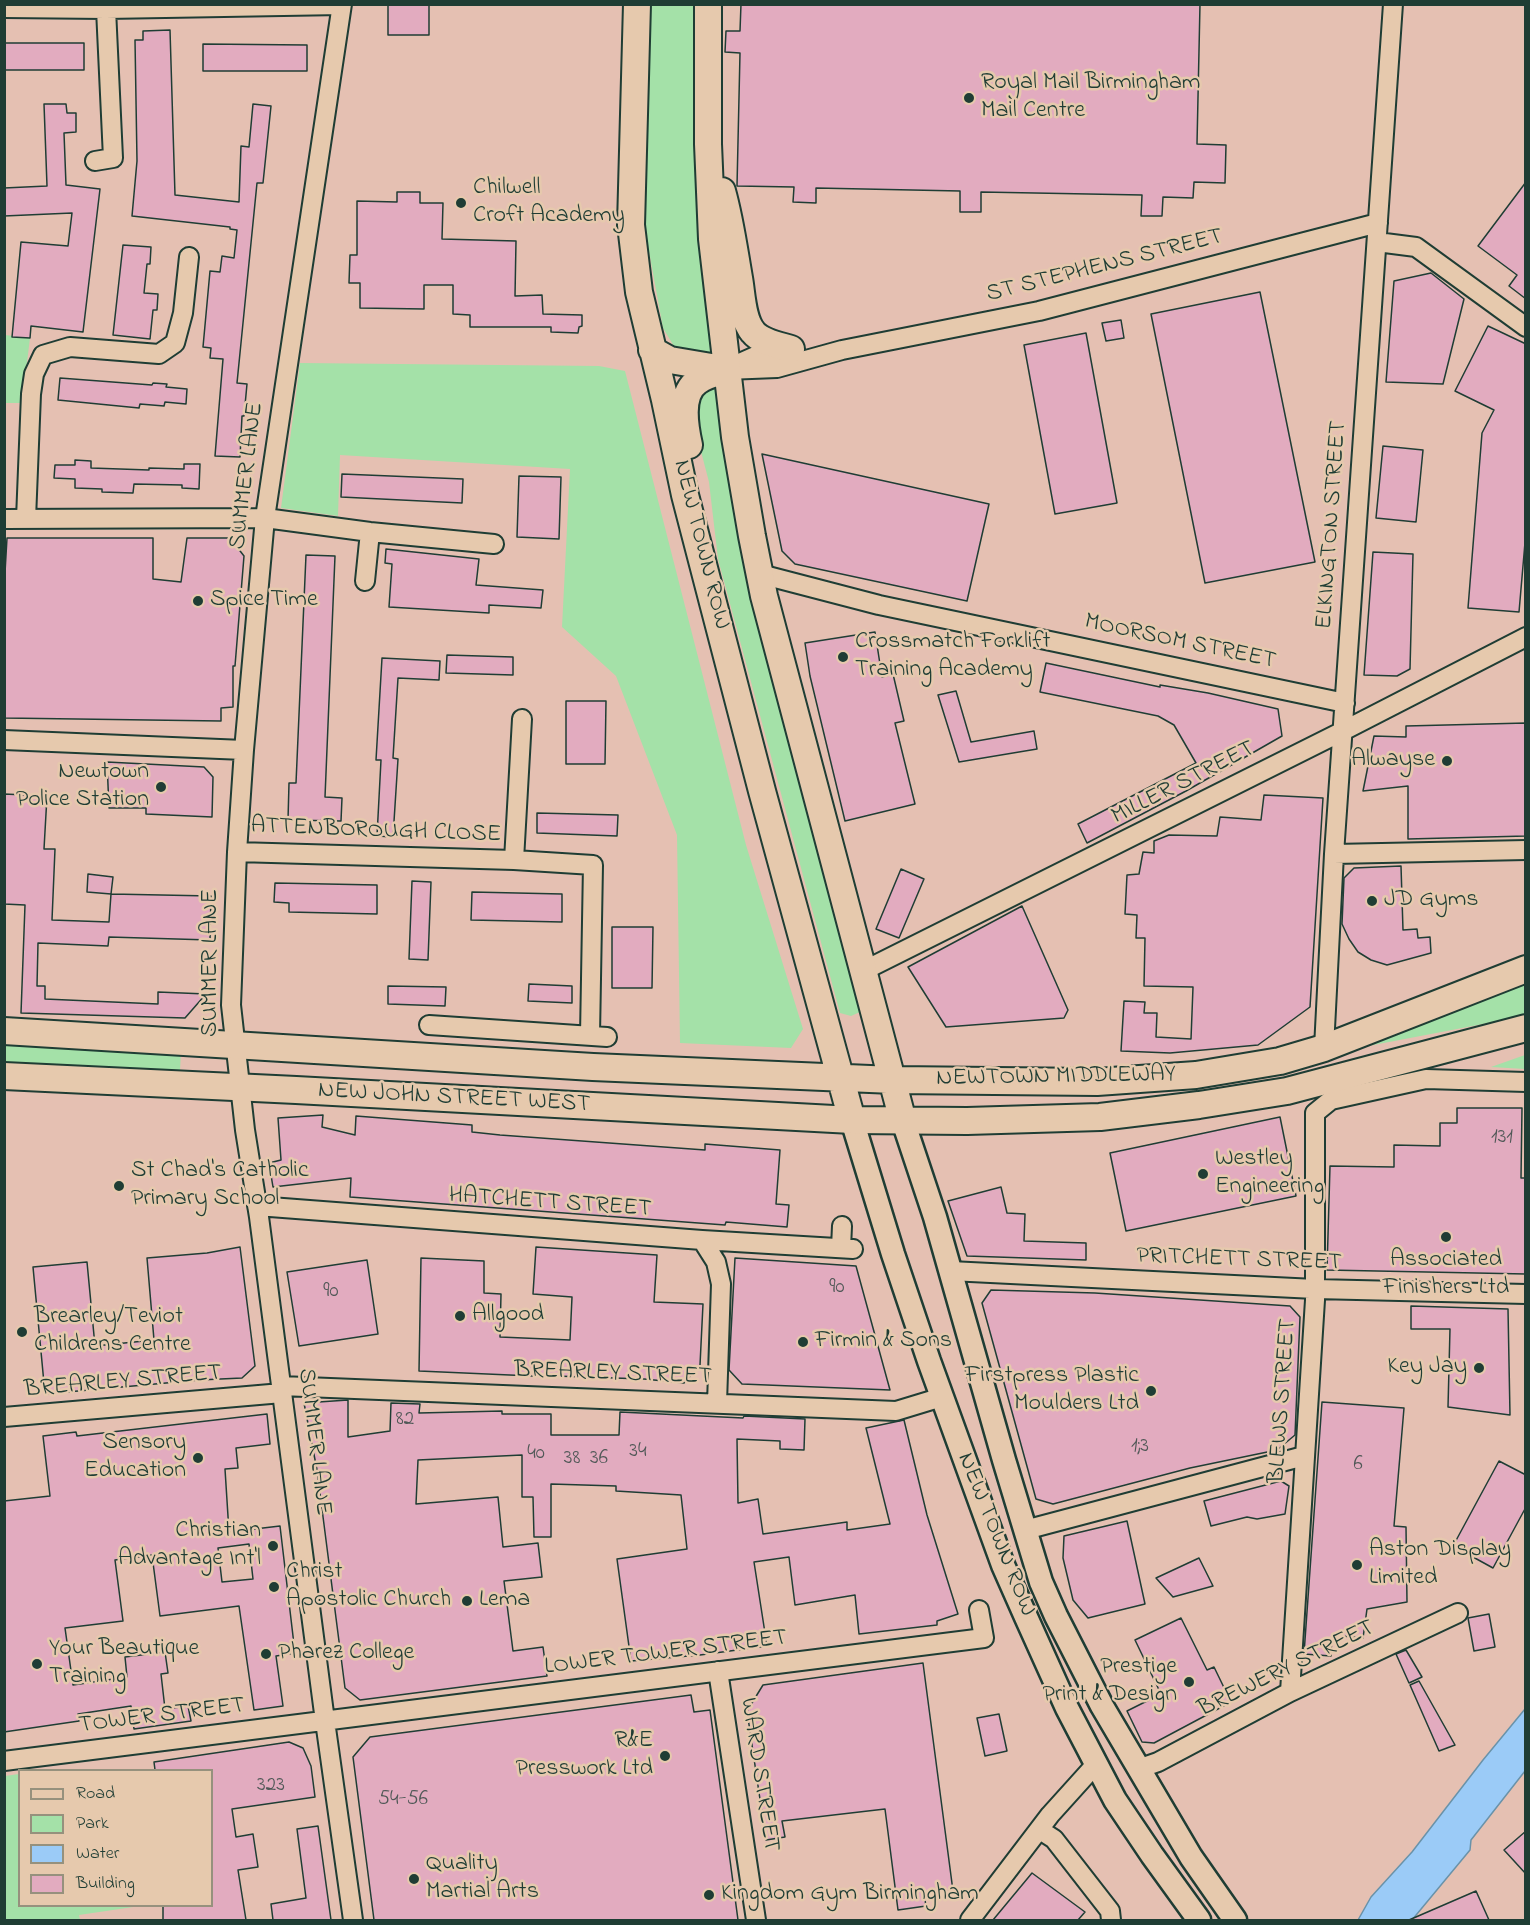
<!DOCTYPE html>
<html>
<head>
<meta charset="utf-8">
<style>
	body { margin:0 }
	#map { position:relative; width:1530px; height:1925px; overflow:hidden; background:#e5c0b2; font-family:"Indie Flower",sans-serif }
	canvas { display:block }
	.frame { position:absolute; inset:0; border:6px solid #1f3d34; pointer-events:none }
	.legend { position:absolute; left:18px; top:1769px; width:195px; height:138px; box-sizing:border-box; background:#e6c9ad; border:2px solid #96917d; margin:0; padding:8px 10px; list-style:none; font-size:18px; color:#1f3d34 }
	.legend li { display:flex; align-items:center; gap:12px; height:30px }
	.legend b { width:30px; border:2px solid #96917d }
</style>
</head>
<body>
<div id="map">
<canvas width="1530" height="1925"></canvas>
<div class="frame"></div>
<ul class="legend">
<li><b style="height:8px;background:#e6c9ad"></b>Road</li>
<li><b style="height:16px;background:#a4e1a8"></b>Park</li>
<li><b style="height:16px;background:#9bcbf7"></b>Water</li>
<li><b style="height:16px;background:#e2abbf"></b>Building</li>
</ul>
</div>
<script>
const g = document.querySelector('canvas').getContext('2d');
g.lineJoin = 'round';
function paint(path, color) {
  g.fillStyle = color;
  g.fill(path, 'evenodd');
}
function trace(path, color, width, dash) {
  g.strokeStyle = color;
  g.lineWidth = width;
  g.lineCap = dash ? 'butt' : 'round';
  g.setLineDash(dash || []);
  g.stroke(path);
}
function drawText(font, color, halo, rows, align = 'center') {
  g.font = font + ' "Indie Flower",sans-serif';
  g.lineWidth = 5;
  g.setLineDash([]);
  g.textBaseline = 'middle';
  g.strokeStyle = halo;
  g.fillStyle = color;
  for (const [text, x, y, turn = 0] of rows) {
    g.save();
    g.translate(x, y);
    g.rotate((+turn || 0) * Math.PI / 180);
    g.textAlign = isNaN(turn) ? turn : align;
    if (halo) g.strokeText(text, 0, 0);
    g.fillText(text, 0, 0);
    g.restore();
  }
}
const green = new Path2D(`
	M 650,5 L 695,5 L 698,183 L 713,355 L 675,348 L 663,328 L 644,224 Z
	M 5,335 L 30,338 L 22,403 L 5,403 Z
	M 300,363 L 599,366 L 625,371 L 746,845 L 803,1029 L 791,1048 L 680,1043 L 677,835 L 616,676 L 562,627 L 570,469 L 340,455 L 338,516 L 281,508 Z
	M 718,383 L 814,826 L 860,1012 L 851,1016 L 840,1013 L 718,559 L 709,482 L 693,421 L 695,400 L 704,387 Z
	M 1525,982 L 1525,1016 L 1363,1047 Z
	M 4,1042 L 181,1051 L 180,1071 L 5,1062 Z
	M 1525,1055 L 1525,1069 L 1491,1067 Z
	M 19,1774 L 20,1906 L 140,1906 L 79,1915 L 80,1920 L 5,1920 L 5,1776 Z`);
const water = new Path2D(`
	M 1525,1709 L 1525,1771 L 1471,1840 L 1470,1850 L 1412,1920 L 1358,1920 L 1371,1897 L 1412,1852 L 1483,1760 Z`);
const building = new Path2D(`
	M 388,4 L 429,4 L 429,35 L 388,35 Z
	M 741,4 L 1200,4 L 1197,144 L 1226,145 L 1225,183 L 1194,182 L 1193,198 L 1163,197 L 1162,216 L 1141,216 L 1142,195 L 981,192 L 981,212 L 960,212 L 960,191 L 816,188 L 816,203 L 793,202 L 794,187 L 737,186 L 740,53 L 725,52 L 726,31 L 740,31 Z
	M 170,30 L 175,195 L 239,202 L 241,146 L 249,147 L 253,104 L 271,106 L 263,183 L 257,183 L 237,383 L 247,384 L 244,416 L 242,416 L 240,457 L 215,456 L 223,359 L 210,358 L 211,348 L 203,347 L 210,271 L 220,272 L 222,256 L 234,258 L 237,230 L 230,229 L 230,227 L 132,216 L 137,161 L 135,40 L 143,40 L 143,31 Z
	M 4,43 L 84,43 L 84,70 L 4,70 Z
	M 203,44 L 307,45 L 307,71 L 203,71 Z
	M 44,104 L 66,104 L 67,113 L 76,113 L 76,132 L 64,133 L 66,185 L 100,189 L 83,332 L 31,326 L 30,338 L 12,337 L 21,242 L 68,246 L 72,213 L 4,216 L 4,188 L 47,186 Z
	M 1526,182 L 1526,299 L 1509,286 L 1517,275 L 1478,246 Z
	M 397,192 L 420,192 L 420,203 L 443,203 L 442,239 L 516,241 L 515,296 L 542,295 L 543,314 L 582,315 L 582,326 L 579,327 L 578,333 L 551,332 L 551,327 L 470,327 L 470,315 L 453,314 L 453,285 L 424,285 L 424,309 L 360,308 L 360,283 L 349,283 L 350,255 L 357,255 L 357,201 L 397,202 Z
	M 123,245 L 151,247 L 150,264 L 147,264 L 144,293 L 158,294 L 157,310 L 153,310 L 150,339 L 113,335 Z
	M 1431,273 L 1464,299 L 1443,384 L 1386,382 L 1394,281 Z
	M 1260,292 L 1315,562 L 1205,583 L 1151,314 Z
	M 1121,320 L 1124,338 L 1106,341 L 1102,323 Z
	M 1488,326 L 1526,344 L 1526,531 L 1519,612 L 1468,608 L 1482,433 L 1494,410 L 1455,391 Z
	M 1086,333 L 1117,503 L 1055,514 L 1024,345 Z
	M 60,378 L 152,385 L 153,383 L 167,384 L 166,387 L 187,389 L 186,404 L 165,402 L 164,406 L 140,404 L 139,408 L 58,400 Z
	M 1383,446 L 1423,450 L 1416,522 L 1376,518 Z
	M 762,454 L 989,504 L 967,601 L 795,564 L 782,551 Z
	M 75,460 L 91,461 L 91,468 L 149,470 L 149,468 L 184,469 L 184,464 L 200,464 L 199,489 L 182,488 L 182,485 L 134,484 L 133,493 L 102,492 L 102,489 L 75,488 L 75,479 L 54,478 L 55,465 L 75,465 Z
	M 342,474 L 463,479 L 462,503 L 341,497 Z
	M 519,476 L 561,477 L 559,539 L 517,537 Z
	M 7,538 L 153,538 L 153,579 L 181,582 L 187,538 L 230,538 L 244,556 L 235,666 L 233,666 L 233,707 L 221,708 L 221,721 L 4,718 L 4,590 Z
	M 386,549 L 479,559 L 476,585 L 543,590 L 541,608 L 489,605 L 489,613 L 389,607 L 392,564 L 385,563 Z
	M 1373,552 L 1413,554 L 1410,669 L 1397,676 L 1364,675 Z
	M 306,555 L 335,556 L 325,797 L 342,798 L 341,821 L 288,820 L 289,783 L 296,783 Z
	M 875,632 L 882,677 L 893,674 L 904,721 L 895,723 L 915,804 L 845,821 L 810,676 L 805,643 Z
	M 447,655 L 513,657 L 513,675 L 446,673 Z
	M 382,658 L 440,661 L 439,680 L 398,678 L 393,758 L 398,759 L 393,837 L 377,836 L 381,760 L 376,760 Z
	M 1046,663 L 1160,687 L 1160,685 L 1208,693 L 1278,709 L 1282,736 L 1186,791 L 1087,843 L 1078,824 L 1196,763 L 1174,725 L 1158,716 L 1040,692 Z
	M 956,691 L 971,742 L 1034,731 L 1037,749 L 959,762 L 938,695 Z
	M 566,701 L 606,701 L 605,764 L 566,764 Z
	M 1526,723 L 1526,836 L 1408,839 L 1408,786 L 1363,791 L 1374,736 L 1406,737 L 1406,726 Z
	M 107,762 L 204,767 L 213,777 L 212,817 L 146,814 L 146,808 L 109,808 Z
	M 4,794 L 47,796 L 44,849 L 55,849 L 52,920 L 109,922 L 111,894 L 211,896 L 210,940 L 109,937 L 108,946 L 38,943 L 37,986 L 45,986 L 45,999 L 158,1004 L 158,992 L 206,994 L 185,1018 L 21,1013 L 25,905 L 4,904 Z
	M 1264,795 L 1323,798 L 1310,1007 L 1258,1045 L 1170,1053 L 1121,1051 L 1124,1001 L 1145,1002 L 1144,1013 L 1157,1013 L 1156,1037 L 1191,1039 L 1193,987 L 1144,986 L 1145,938 L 1136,938 L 1137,915 L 1125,914 L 1127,875 L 1139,874 L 1143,852 L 1154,853 L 1154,841 L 1169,835 L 1217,836 L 1220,817 L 1261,820 Z
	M 537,813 L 618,815 L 617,836 L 537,833 Z
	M 1401,866 L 1403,930 L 1417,929 L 1418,938 L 1430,937 L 1431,953 L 1387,965 L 1371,960 L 1358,952 L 1349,939 L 1342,924 L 1344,878 L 1354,868 Z
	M 901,869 L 924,879 L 899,938 L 876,929 Z
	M 88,874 L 113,877 L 111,894 L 87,892 Z
	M 412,881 L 431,882 L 428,960 L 409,959 Z
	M 275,883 L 377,885 L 377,914 L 289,912 L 289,903 L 274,902 Z
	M 472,892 L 562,894 L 562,922 L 471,920 Z
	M 1022,906 L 1068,1010 L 1064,1018 L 946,1027 L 908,967 Z
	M 612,927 L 653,927 L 652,988 L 612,988 Z
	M 529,984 L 572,986 L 572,1003 L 528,1001 Z
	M 388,986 L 446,987 L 445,1006 L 388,1004 Z
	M 1457,1108 L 1522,1108 L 1521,1178 L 1526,1178 L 1526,1274 L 1327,1270 L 1330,1166 L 1394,1167 L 1394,1145 L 1440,1146 L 1440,1123 L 1457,1123 Z
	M 323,1115 L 322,1127 L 355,1135 L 356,1116 L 472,1125 L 472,1132 L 500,1135 L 705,1150 L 705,1144 L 780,1150 L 776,1204 L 789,1205 L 787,1227 L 726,1222 L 725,1225 L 350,1197 L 351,1178 L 273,1187 L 269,1163 L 281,1160 L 278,1118 Z
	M 1280,1117 L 1296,1196 L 1126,1231 L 1110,1153 Z
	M 1001,1187 L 1007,1213 L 1025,1214 L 1024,1241 L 1086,1243 L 1086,1260 L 967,1256 L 948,1201 Z
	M 240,1247 L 255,1366 L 242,1378 L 199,1380 L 45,1394 L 33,1267 L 87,1262 L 95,1346 L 154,1340 L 147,1258 L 207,1253 Z
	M 536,1247 L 657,1255 L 654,1302 L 703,1304 L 700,1365 L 684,1383 L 644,1379 L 555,1376 L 555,1377 L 419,1371 L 421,1258 L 484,1261 L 484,1293 L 501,1294 L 500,1337 L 570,1340 L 572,1297 L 533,1294 Z
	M 735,1258 L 856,1266 L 890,1390 L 742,1384 L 729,1370 Z
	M 367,1260 L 378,1334 L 299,1346 L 287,1272 Z
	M 991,1290 L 1095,1293 L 1290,1306 L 1300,1317 L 1295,1435 L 1277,1450 L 1190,1468 L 1053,1504 L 1036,1499 L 982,1303 Z
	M 1411,1306 L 1508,1309 L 1510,1415 L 1448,1407 L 1450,1329 L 1411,1329 Z
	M 348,1400 L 348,1437 L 390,1431 L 391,1403 L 420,1404 L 419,1413 L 502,1411 L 502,1414 L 551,1414 L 551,1435 L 619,1435 L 620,1412 L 743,1418 L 744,1416 L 805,1419 L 804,1450 L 780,1449 L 780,1441 L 737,1439 L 738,1503 L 758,1499 L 763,1534 L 847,1522 L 847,1530 L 890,1524 L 866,1428 L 904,1420 L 927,1515 L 958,1614 L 937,1621 L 937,1625 L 859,1634 L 855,1595 L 795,1605 L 789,1557 L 754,1562 L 767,1646 L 700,1655 L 631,1661 L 617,1559 L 687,1549 L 681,1495 L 616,1491 L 616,1486 L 551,1484 L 551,1537 L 534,1537 L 533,1497 L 522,1497 L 522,1455 L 418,1460 L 416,1504 L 498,1497 L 503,1547 L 538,1543 L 542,1577 L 504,1581 L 513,1651 L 543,1647 L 547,1676 L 360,1700 L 345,1688 L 317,1470 L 304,1403 Z
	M 1322,1402 L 1404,1408 L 1394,1526 L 1406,1527 L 1407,1602 L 1367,1609 L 1363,1638 L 1332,1635 L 1331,1656 L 1304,1654 Z
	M 267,1414 L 270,1444 L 236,1448 L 238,1468 L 225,1469 L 229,1532 L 280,1526 L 295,1653 L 276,1656 L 283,1706 L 254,1710 L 239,1606 L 160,1616 L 152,1555 L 115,1560 L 123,1621 L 65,1628 L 73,1685 L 127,1677 L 125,1657 L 165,1652 L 168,1673 L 161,1674 L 165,1709 L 188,1706 L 191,1721 L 134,1729 L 131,1706 L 78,1714 L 79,1721 L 4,1732 L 4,1501 L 50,1496 L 43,1436 L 76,1432 L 77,1436 ZM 249,1544 L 253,1579 L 222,1582 L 218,1548 Z
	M 1499,1461 L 1526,1475 L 1526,1507 L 1493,1568 L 1453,1546 Z
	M 1281,1481 L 1289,1486 L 1285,1514 L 1257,1519 L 1247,1517 L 1211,1526 L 1204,1501 Z
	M 1127,1521 L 1145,1604 L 1088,1618 L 1073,1600 L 1063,1558 L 1064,1536 Z
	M 1199,1558 L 1213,1586 L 1173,1597 L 1156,1578 Z
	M 1489,1614 L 1495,1647 L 1474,1651 L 1468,1618 Z
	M 1181,1618 L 1207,1670 L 1214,1667 L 1231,1702 L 1154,1743 L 1142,1742 L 1127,1711 L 1161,1694 L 1135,1640 Z
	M 1406,1650 L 1422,1677 L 1409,1683 L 1396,1654 Z
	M 923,1663 L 953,1891 L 924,1894 L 926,1906 L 898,1910 L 885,1809 L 782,1821 L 785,1837 L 766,1840 L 747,1711 L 763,1685 Z
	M 1419,1681 L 1455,1745 L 1439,1751 L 1410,1685 Z
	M 691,1695 L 694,1712 L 710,1710 L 738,1920 L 374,1920 L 353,1757 L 370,1737 Z
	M 999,1714 L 1007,1751 L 985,1756 L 977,1718 Z
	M 289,1742 L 303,1748 L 311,1766 L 315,1797 L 232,1809 L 236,1837 L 253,1834 L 258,1867 L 238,1870 L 246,1920 L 163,1920 L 163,1905 L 212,1905 L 212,1770 L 155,1770 L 154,1762 Z
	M 318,1826 L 331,1920 L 273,1920 L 271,1904 L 306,1898 L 297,1829 Z
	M 1526,1831 L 1526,1874 L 1504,1850 Z
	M 1032,1873 L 1085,1912 L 1078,1920 L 993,1920 Z
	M 1476,1891 L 1489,1920 L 1409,1920 Z`);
const minor = new Path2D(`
	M 342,4 L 265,518 L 244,750 L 237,852 L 231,1005 L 245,1130 L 259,1217 L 325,1721 L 353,1920
	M 4,8 L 106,9 L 342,5
	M 95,161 L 113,158 L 106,9
	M 1377,242 L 1416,247 L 1526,327
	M 733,366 L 760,354 L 786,349
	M 726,370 L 777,368 L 842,350 L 1039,311 L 1378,223
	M 4,519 L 265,518 L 370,532 L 494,544
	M 26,519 L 31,394 L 34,374 L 43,355 L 70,347 L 159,354 L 175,343 L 183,313 L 189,257
	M 760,574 L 879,605 L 1345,703
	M 365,581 L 370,532
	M 4,740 L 244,750
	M 237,852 L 514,860 L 593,865 L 590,1035
	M 1334,854 L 1526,850
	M 514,860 L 522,719
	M 863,971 L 1343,731 L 1526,637
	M 429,1025 L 607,1037
	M 1324,1048 L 1334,854 L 1393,4
	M 257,1206 L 702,1240 L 853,1249
	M 702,1240 L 716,1262 L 721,1284 L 717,1403
	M 841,1248 L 842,1226
	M 950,1271 L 1315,1289 L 1526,1294
	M 281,1386 L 896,1411 L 942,1397
	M 4,1417 L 282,1393
	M 1025,1530 L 1304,1456
	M 718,1671 L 756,1920
	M 1290,1692 L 1315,1300 L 1315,1113 L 1331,1100 L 1426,1079 L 1526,1082
	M 4,1761 L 984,1638 L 979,1610
	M 1138,1769 L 1158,1762 L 1290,1692 L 1458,1613
	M 1040,1830 L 1054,1839 L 1110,1911 L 1111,1920
	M 970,1920 L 1050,1815 L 1096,1764`);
const major = new Path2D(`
	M 852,1120 L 893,1254 L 929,1361 L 1003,1565 L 1026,1617 L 1067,1708 L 1115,1800 L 1152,1855 L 1199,1920
	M 903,1121 L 935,1217 L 1004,1460 L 1041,1582 L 1056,1616 L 1102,1706 L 1191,1857 L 1235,1920`);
const highway = new Path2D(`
	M 637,4 L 631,225 L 639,292 L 665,400 L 685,495 L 762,791 L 852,1120
	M 708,4 L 708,144 L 712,239 L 735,437 L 752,536 L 764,596 L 903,1121
	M 722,191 C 730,219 734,249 739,278 C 742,294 742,319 753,332 C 761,342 778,345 791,349
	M 652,350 L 670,360 L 723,369
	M 689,445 C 685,427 679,393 698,381 C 706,375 717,373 726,370
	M 4,1031 L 593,1067 L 893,1080 L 1097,1082 L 1196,1075 L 1280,1061 L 1324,1048 L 1526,969
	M 4,1076 L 296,1090 L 852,1120 L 967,1121 L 1100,1117 L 1199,1105 L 1287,1091 L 1526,1028`);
const markers = [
	[969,98,6,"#1f3d34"],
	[461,203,6,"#1f3d34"],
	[198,601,6,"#1f3d34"],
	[843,657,6,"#1f3d34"],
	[1447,761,6,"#1f3d34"],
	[161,787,6,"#1f3d34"],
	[1372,901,6,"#1f3d34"],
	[1203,1174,6,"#1f3d34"],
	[119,1186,6,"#1f3d34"],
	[1446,1237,6,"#1f3d34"],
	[460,1316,6,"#1f3d34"],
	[22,1332,6,"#1f3d34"],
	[803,1342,6,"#1f3d34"],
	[1479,1368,6,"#1f3d34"],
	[1151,1391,6,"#1f3d34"],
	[198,1458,6,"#1f3d34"],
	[273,1546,6,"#1f3d34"],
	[1357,1565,6,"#1f3d34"],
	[274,1587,6,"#1f3d34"],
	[467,1601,6,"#1f3d34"],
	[266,1654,6,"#1f3d34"],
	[37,1664,6,"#1f3d34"],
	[1189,1682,6,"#1f3d34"],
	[665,1756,6,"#1f3d34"],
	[414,1879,6,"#1f3d34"],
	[709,1895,6,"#1f3d34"]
];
const numberNames = [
	["131",1502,1139],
	["90",837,1289],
	["90",331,1293],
	["82",405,1421],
	["1;3",1140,1448],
	["34",638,1453],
	["40",536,1455],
	["38",572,1460],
	["36",599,1460],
	["6",1358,1466],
	["323",271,1787],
	["54-56",403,1801]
];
const poiNames = [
	["Royal Mail Birmingham",981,84],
	["Mail Centre",981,112],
	["Chilwell",473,189],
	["Croft Academy",473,217],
	["Spice Time",210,601],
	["Crossmatch Forklift",855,643],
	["Training Academy",855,671],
	["Alwayse",1435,761,"right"],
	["Newtown",149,773,"right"],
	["Police Station",149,801,"right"],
	["JD Gyms",1384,901],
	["Westley",1215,1160],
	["Engineering",1215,1188],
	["St Chad's Catholic",131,1172],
	["Primary School",131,1200],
	["Associated",1446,1261,"center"],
	["Finishers Ltd",1446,1289,"center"],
	["Allgood",472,1316],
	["Brearley/Teviot",34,1318],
	["Childrens Centre",34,1346],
	["Firmin & Sons",815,1342],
	["Key Jay",1467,1368,"right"],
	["Firstpress Plastic",1139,1377,"right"],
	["Moulders Ltd",1139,1405,"right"],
	["Sensory",186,1444,"right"],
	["Education",186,1472,"right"],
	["Christian",261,1532,"right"],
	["Advantage Int'l",261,1560,"right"],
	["Aston Display",1369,1551],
	["Limited",1369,1579],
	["Christ",286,1573],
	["Apostolic Church",286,1601],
	["Lema",479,1601],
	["Your Beautique",49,1650],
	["Training",49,1678],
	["Pharez College",278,1654],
	["Prestige",1177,1668,"right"],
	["Print & Design",1177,1696,"right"],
	["R&E",653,1742,"right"],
	["Presswork Ltd",653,1770,"right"],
	["Quality",426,1865],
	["Martial Arts",426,1893],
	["Kingdom Gym Birmingham",721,1895]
];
const streetNames = [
	["ST STEPHENS STREET",1105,267,-14],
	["SUMMER LANE",248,476,-83],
	["ELKINGTON STREET",1333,525,-86],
	["NEW TOWN ROW",700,545,76],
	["MOORSOM STREET",1180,643,12],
	["MILLER STREET",1184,784,-27],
	["ATTENBOROUGH CLOSE",376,832,2],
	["SUMMER LANE",212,963,-90],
	["NEWTOWN MIDDLEWAY",1056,1078,-1],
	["NEW JOHN STREET WEST",454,1099,3],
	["HATCHETT STREET",550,1204,4],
	["PRITCHETT STREET",1239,1261,2],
	["BREARLEY STREET",613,1375,2],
	["BREARLEY STREET",123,1383,-5],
	["BLEWS STREET",1284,1401,-86],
	["SUMMER LANE",313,1442,83],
	["NEW TOWN ROW",995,1535,68],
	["LOWER TOWER STREET",666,1654,-7],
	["BREWERY STREET",1287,1670,-26],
	["TOWER STREET",162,1717,-7],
	["WARD STREET",758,1775,81]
];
paint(green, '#a4e1a8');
paint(water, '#9bcbf7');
trace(water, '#6992a9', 1.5);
paint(building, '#e2abbf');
trace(building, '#1f3d34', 1.5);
trace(minor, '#1f3d34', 22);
trace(major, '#1f3d34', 27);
trace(highway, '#1f3d34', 30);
trace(minor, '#e6c9ad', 18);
trace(major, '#e6c9ad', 22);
trace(highway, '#e6c9ad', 26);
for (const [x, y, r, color] of markers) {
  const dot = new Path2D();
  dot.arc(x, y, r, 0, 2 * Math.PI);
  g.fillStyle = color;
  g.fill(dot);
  trace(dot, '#e6c9ad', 2);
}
drawText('21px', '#505857', null, numberNames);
drawText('24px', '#1f3d34', '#e6c9ad', poiNames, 'left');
drawText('24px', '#1f3d34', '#e6c9ad', streetNames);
</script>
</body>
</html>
